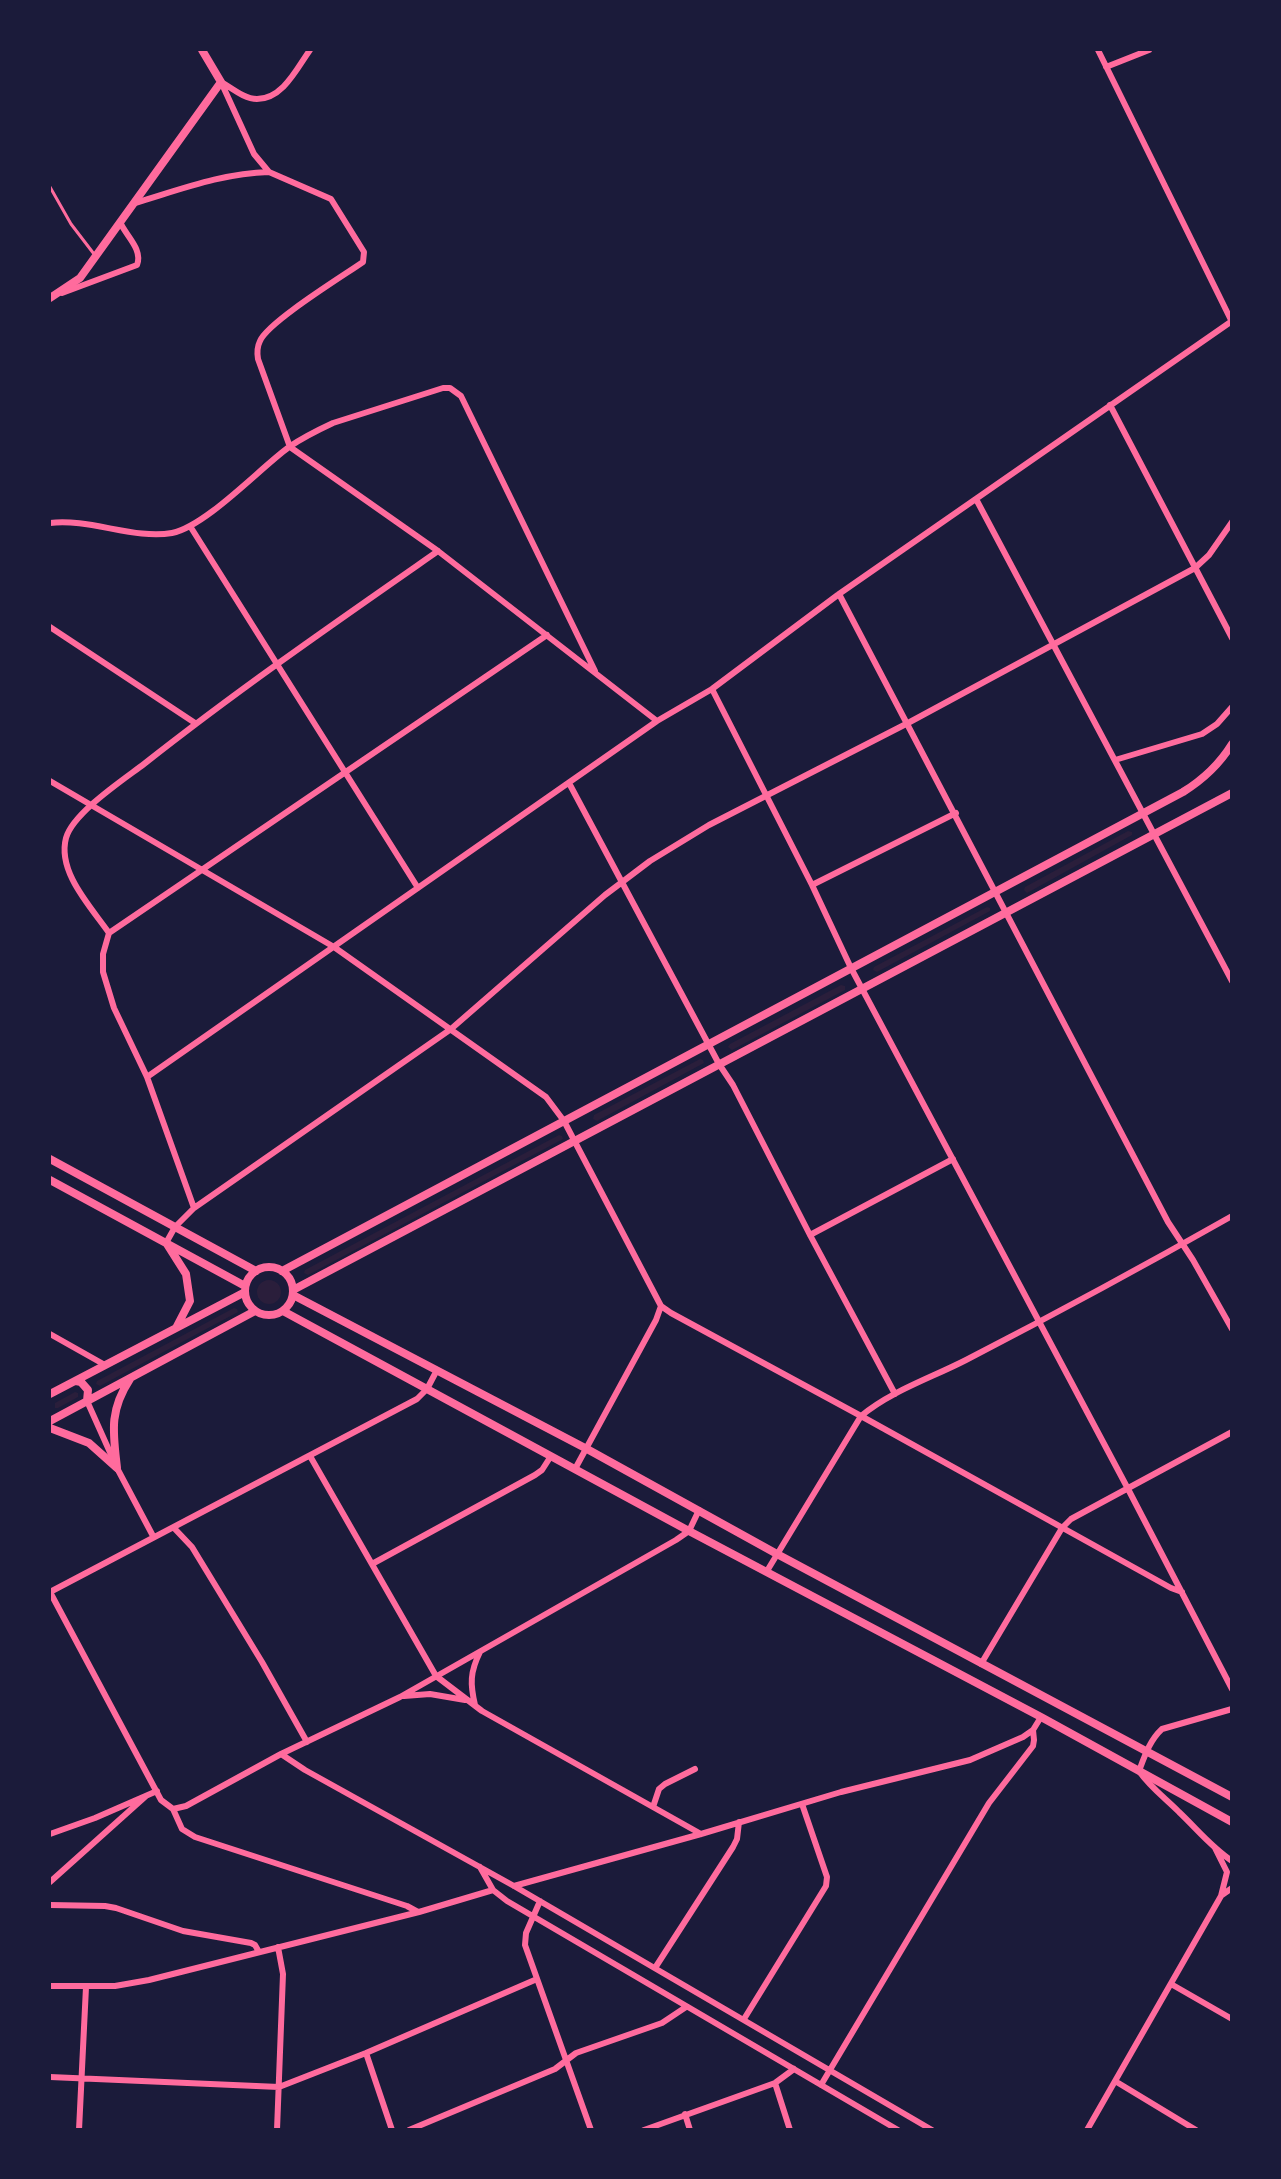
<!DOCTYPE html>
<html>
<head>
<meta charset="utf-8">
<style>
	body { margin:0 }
	#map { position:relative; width:1281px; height:2179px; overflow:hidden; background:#1b1b3a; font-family:"Noto Sans",sans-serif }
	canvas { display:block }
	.frame { position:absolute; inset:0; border:51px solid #1b1b3a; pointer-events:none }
</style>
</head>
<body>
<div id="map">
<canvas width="1281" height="2179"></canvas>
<div class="frame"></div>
</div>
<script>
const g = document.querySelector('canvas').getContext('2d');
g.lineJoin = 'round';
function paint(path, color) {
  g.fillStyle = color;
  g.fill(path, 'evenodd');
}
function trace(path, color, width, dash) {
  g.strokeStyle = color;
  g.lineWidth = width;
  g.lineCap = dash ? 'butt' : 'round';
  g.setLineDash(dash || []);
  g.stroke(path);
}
const green = new Path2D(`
	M 1128,831 L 1132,832 L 1132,835 L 1027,893 L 1024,890 L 1025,887 Z
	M 987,907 L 990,908 L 990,911 L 877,972 L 873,970 L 874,967 Z
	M 841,985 L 845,986 L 845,990 L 732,1050 L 728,1047 L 730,1044 Z
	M 700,1059 L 703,1060 L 704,1063 L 597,1121 L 593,1119 L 594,1115 Z
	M 559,1135 L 562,1136 L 563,1139 L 308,1275 L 304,1273 L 305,1270 Z
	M257 1292a12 12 0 1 1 24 0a12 12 0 1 1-24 0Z
	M 234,1308 L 237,1309 L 238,1312 L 100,1386 L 96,1384 L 97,1381 Z
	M 75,1392 L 78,1393 L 78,1397 L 58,1408 L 55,1408 L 55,1403 Z`);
const service = new Path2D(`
	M 50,187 L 71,224 L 94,254`);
const minor = new Path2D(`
	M 1098,50 L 1232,322
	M 1106,67 L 1149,50
	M 221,82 L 254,154 L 269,172 L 331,199 L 364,252 L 363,262 C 343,276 268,322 260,341 C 257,347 257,353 258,359 L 290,447 L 438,551 L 657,721
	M 223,83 C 233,89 245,99 257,99 C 283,99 297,68 310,50
	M 135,203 C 179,190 223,173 269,172
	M 62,293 L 137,265 C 143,249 126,236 120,222
	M 1110,405 L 1232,638
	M 976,499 L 1232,981
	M 50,523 C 89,518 135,540 172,533 C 206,526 259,469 289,447 C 302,438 318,430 333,423 L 443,388 L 450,388 L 461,396 L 595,671
	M 190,526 L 418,888
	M 839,594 L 1168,1222 L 1193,1260 L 1232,1329
	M 50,627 L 195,723
	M 712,689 L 812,885 L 851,968 L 1127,1487 L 1232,1689
	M 1115,760 L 1202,734 L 1217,724 L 1232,707
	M 50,781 L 334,947 L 546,1097 L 564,1121 L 661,1306 L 671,1313 L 861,1416 L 1171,1588 L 1182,1592
	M 569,783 L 719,1064 L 733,1085 L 810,1235 L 895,1394
	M 812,885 L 956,813
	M 109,933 L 547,635
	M 147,1077 L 657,721 L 712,689 L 839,594 L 1232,321
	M 194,1208 L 147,1077 L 114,1008 L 103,972 L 103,954 L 109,933 C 91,907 57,872 66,838 C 73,813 123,780 144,764 C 239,689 339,620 438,551
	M 810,1235 L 953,1159
	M 166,1243 L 175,1227 L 194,1208 L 451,1029 L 605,895 L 650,861 L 709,825 L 908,723 L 1195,568 L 1209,555 L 1232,522
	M 50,1334 L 105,1365
	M 87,1401 L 117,1468 L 153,1536
	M 310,1456 L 436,1676 L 482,1711 L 701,1834
	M 575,1469 L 656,1320 L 661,1306
	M 174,1528 L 192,1547 L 262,1662 L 307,1742
	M 372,1564 L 535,1475 L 542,1470 L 551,1456
	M 767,1571 L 861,1416 C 891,1391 931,1378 966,1360 C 1055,1314 1144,1266 1232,1216
	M 50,1592 L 417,1399 L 427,1389 L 437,1370
	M 50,1592 L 161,1800 L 173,1809
	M 981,1664 L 1062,1528 L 1071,1519 L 1232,1432
	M 404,1696 L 430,1694 L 465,1700
	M 475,1705 C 470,1684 470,1672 480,1652
	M 1232,1709 L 1162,1729 C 1150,1740 1145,1755 1139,1771 C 1150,1787 1165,1798 1179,1812 C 1197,1829 1211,1847 1232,1861
	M 281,1754 L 305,1770 L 514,1886 L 932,2130
	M 653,1807 L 659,1789 L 665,1784 L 695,1769
	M 173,1809 L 186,1806 L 281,1754 L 400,1697 L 676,1540 L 689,1531 L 699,1510
	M 173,1809 L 182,1829 L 195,1837 L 407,1906 L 418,1912
	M 50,1834 L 95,1818 L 157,1791
	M 480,1867 L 493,1890 L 507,1901 L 898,2130
	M 50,1882 L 146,1796
	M 514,1886 L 701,1834 L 841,1792 L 970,1760 L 1023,1737 L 1033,1730 L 1041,1717
	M 1222,1895 L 1232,1888
	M 540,1901 L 526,1933 L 525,1945 L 591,2130
	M 50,1905 L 105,1906 L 116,1908 L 183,1931 L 251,1943 L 255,1945 L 259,1952
	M 655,1968 L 733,1847 L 737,1839 L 739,1822
	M 1171,1984 L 1232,2019
	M 50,1986 L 115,1986 L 149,1980 L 419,1912 L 493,1890
	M 744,2019 L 826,1886 L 827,1877 L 802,1804
	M 366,2053 L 392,2130
	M 50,2077 L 279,2087 L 366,2053 L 537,1979
	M 1115,2081 L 1196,2130
	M 775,2083 L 790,2130
	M 821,2085 L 989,1803 L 1033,1746 L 1034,1740 L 1033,1730
	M 685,2114 L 690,2130
	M 79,2130 L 86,1987
	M 277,2130 L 283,1974 L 278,1947
	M 409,2130 L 555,2069 L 576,2053 L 662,2023 L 686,2007
	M 644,2130 L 775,2083 L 794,2069
	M 1087,2130 L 1221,1896 L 1227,1872 L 1215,1848`);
const tertiary = new Path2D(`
	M 50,1159 L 256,1271
	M 50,1180 L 245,1286
	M 167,1244 L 186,1274 L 190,1301 L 176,1328
	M245 1291a24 24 0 1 1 48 0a24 24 0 1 1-48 0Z
	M 282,1271 L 1183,792 C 1204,779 1219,765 1232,744
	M 293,1290 L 1232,793
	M 293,1295 L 587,1449 L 777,1554 L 1232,1797
	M 283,1311 L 689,1531 L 1041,1717 L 1232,1822
	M 76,1381 L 81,1382 L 88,1390 L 87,1401
	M 50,1394 L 245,1292
	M 50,1421 L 255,1311
	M 50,1428 L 89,1443 L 117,1468 C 113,1432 109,1411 130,1379`);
const secondary = new Path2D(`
	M 50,298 L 80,278 L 221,82 L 202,50`);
paint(green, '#2a1e3b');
trace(service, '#ff6b9d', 3);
trace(minor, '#ff6b9d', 6);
trace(tertiary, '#ff6b9d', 8);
trace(secondary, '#ff6b9d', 8);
</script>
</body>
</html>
